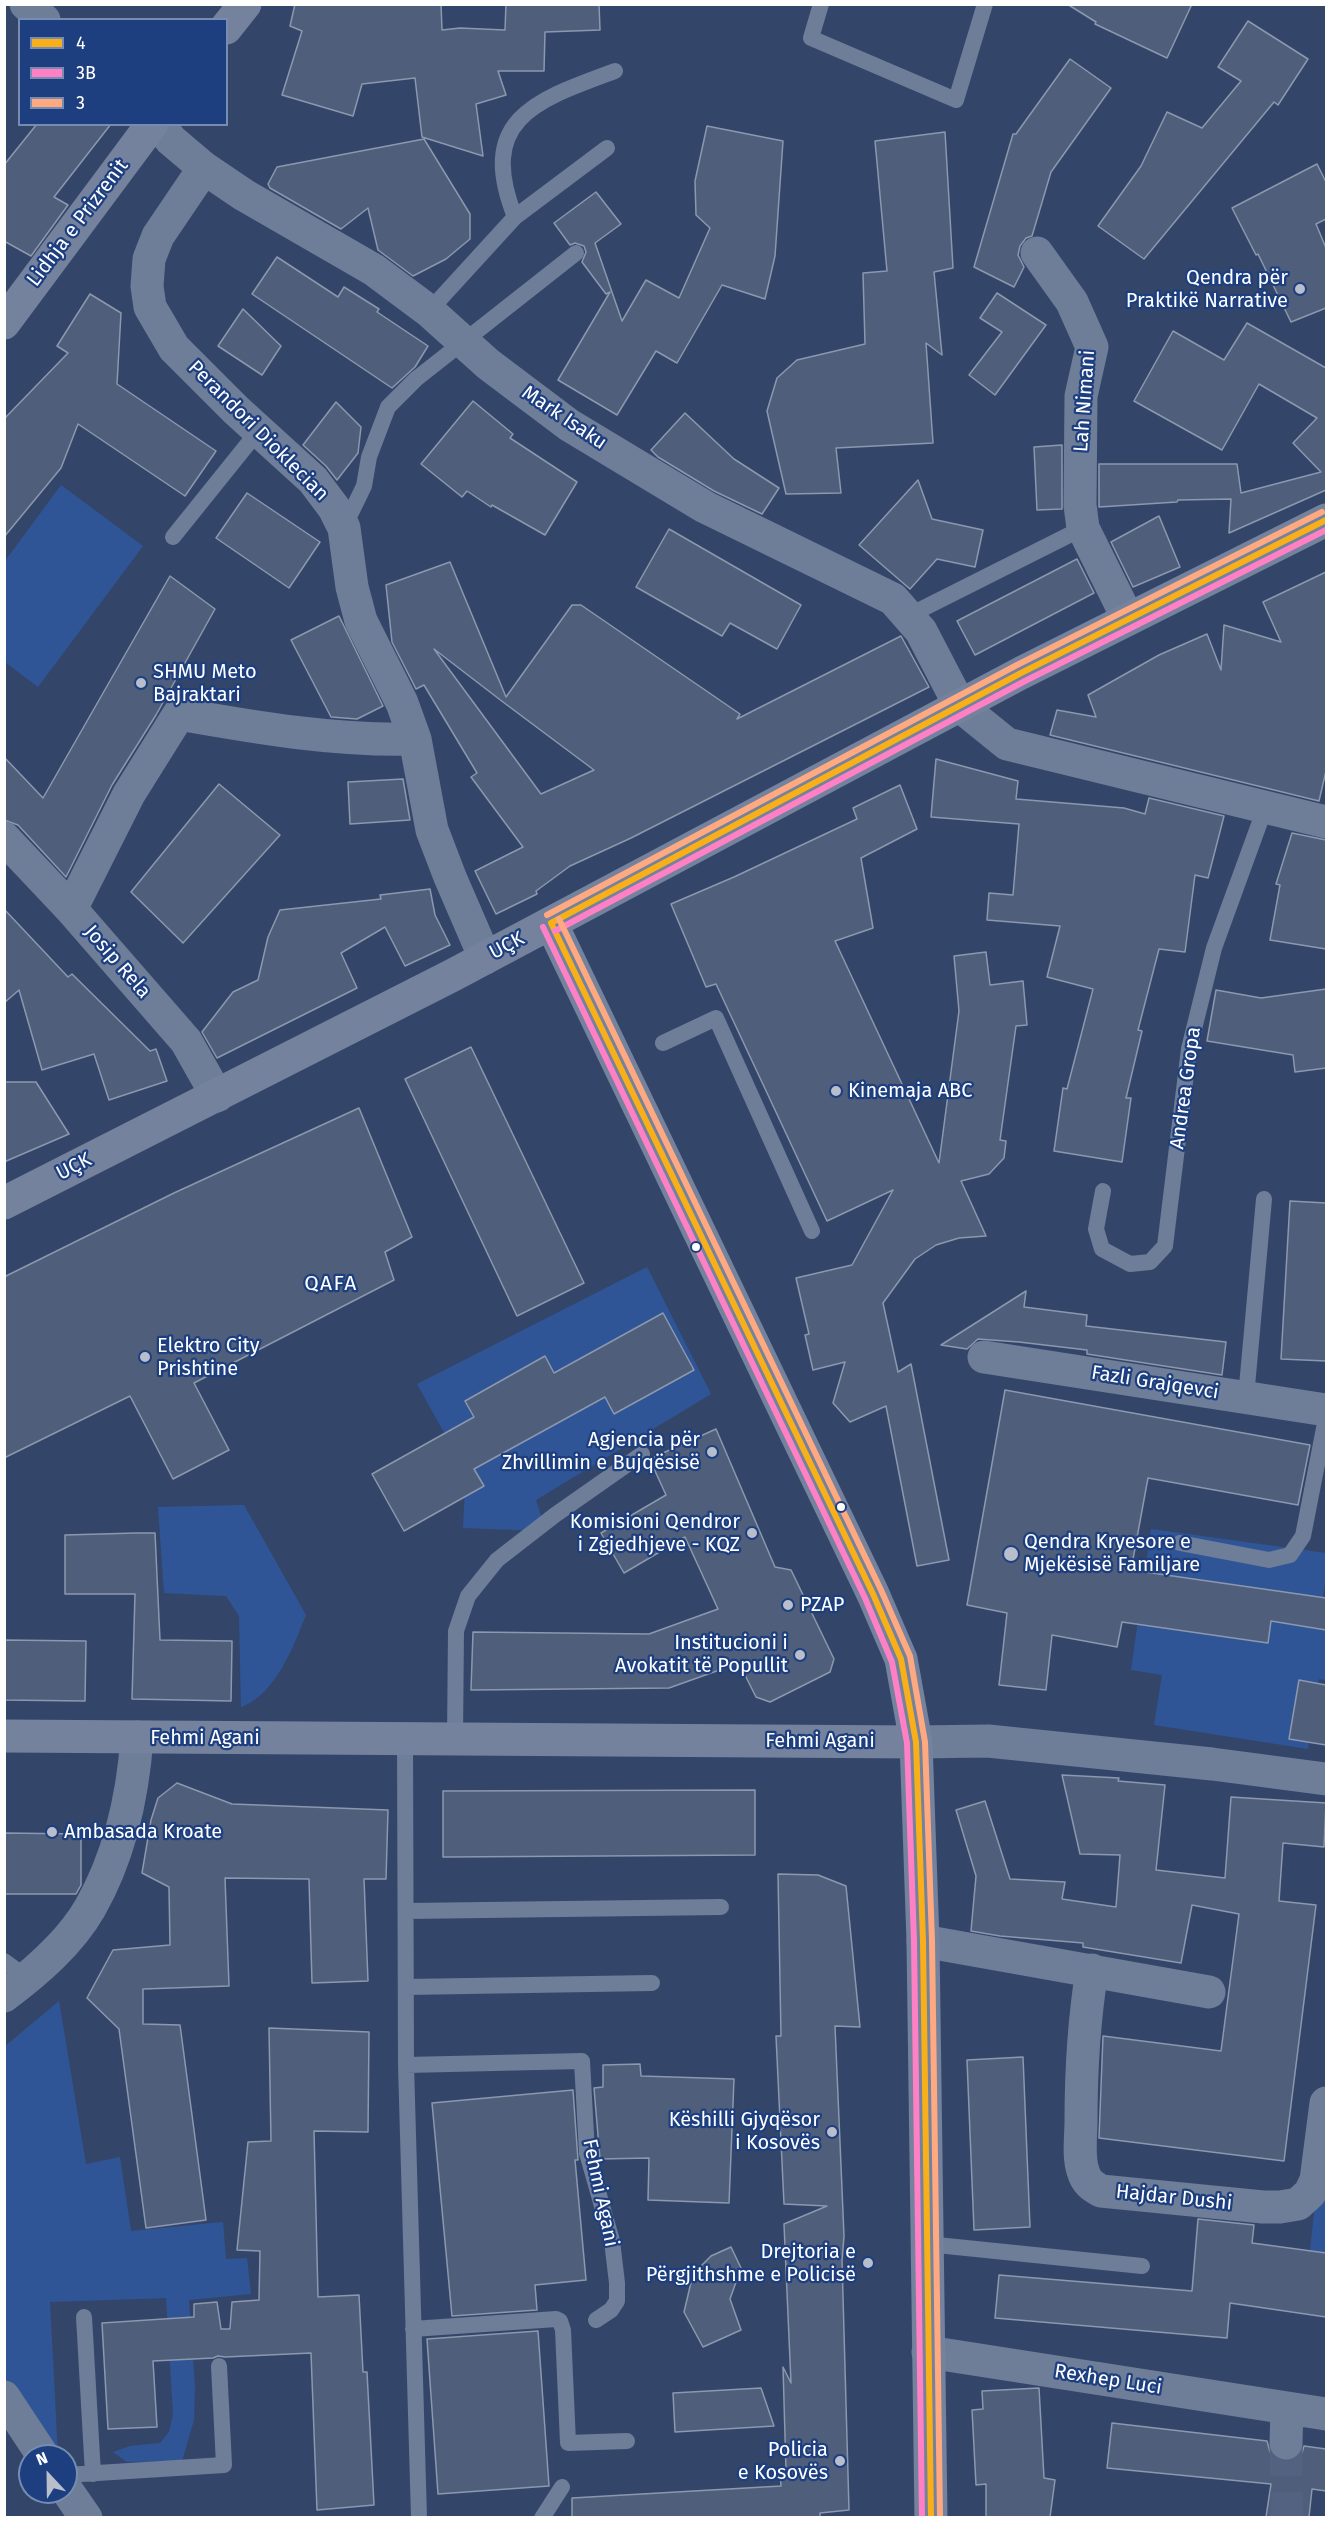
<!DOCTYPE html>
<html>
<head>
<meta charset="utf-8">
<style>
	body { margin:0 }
	#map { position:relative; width:1331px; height:2522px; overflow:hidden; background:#33466a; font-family:"Fira Sans",sans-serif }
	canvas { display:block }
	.frame { position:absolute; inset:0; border:6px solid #fff; pointer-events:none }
	.legend { position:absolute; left:18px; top:18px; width:210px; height:108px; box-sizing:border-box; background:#1d3f80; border:2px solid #778cb3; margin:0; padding:8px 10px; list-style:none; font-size:18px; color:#fff }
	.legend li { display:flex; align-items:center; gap:12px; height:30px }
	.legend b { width:30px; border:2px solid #778cb3 }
	.north { position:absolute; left:18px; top:2444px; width:60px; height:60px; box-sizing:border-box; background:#1d3f80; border:2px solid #778cb3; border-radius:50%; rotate:338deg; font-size:16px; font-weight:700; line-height:24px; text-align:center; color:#fff }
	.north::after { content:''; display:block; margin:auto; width:21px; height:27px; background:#b8becb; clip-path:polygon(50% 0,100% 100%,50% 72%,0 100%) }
</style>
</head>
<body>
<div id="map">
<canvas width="1331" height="2522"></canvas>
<div class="frame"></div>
<ul class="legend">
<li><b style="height:8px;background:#f9af1a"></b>4</li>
<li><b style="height:8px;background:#ff80c5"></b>3B</li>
<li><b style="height:8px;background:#ffa980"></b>3</li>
</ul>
<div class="north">N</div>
</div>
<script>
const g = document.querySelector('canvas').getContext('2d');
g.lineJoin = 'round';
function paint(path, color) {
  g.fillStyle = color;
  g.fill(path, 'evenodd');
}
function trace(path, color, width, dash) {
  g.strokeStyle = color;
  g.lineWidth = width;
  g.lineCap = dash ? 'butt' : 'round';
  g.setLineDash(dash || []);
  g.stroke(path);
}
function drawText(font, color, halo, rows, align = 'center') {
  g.font = font + ' "Fira Sans",sans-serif';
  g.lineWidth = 4.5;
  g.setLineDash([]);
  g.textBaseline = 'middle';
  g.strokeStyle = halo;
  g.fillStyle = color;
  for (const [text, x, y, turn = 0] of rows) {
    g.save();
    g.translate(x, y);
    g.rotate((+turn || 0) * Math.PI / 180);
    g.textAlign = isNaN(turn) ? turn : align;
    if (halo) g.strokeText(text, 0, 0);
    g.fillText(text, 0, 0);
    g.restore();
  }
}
const green = new Path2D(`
	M 61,485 L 143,546 L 38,687 L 5,662 L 5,561 Z
	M 647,1267 L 711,1394 L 536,1500 L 546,1531 L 463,1528 L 466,1472 L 417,1384 Z
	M 244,1505 L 306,1615 C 293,1647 276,1694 241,1707 L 239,1616 L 226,1596 L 164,1593 L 158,1507 Z
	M 1151,1529 L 1326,1553 L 1326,1575 L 1320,1623 L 1326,1625 L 1326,1680 L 1319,1679 L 1308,1749 L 1154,1725 L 1162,1675 L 1131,1670 Z
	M 59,2001 L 86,2164 L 120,2157 L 131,2231 L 223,2222 L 226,2259 L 247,2258 L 251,2294 L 189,2300 L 195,2387 L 194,2420 L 182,2461 L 127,2462 L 113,2452 L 130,2446 L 160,2443 L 169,2432 L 173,2414 L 166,2298 L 50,2302 L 58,2456 L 5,2387 L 4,2047 Z
	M 1316,2193 L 1326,2195 L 1326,2253 L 1310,2251 Z`);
const building = new Path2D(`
	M 295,4 L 441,4 L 442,30 L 460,28 L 505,30 L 506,4 L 599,4 L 600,30 L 545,32 L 544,71 L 498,71 L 506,95 L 476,104 L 483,156 L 422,137 L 415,78 L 362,84 L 353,116 L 282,95 L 302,31 L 290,26 Z
	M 1067,4 L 1192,4 L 1167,58 L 1095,24 L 1096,22 Z
	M 1248,21 L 1308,59 L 1278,105 L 1274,102 L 1144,259 L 1098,226 L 1141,166 L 1167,112 L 1202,128 L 1241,81 L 1218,67 Z
	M 1070,59 L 1111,88 L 1051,172 L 1032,236 L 1026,238 L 1020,246 L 1018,255 L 1024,267 L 1014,287 L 974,267 L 1013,134 L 1016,134 Z
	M 37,124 L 111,124 L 54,197 L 68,205 L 31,256 L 4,241 L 4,165 Z
	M 707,126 L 783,141 L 775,256 L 765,299 L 722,285 L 677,363 L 656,351 L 617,415 L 558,380 L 610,292 L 606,294 L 582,262 L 586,252 L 584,246 L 575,243 L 570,245 L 554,223 L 596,192 L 621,224 L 595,243 L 622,321 L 646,280 L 679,298 L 710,228 L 696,215 L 695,181 Z
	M 945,132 L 953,268 L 934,272 L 942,355 L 926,343 L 933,443 L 836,448 L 841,493 L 786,494 L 767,411 L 777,378 L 797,360 L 865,344 L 863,273 L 887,271 L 875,141 Z
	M 424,139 L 470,214 L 470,239 L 446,259 L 413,276 L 378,250 L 368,208 L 341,229 L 270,188 L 268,184 L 277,167 Z
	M 1317,164 L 1326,182 L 1326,219 L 1316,224 L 1326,248 L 1326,308 L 1291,322 L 1258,254 L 1256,255 L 1232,208 Z
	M 277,257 L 338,297 L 344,287 L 379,309 L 377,312 L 428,346 L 415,367 L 392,388 L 252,294 Z
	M 997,293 L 1046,325 L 995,395 L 969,375 L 1002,332 L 980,318 Z
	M 90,294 L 121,313 L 117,384 L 216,451 L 185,496 L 78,424 L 61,468 L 4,537 L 4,419 L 68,353 L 57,346 Z
	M 243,309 L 281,346 L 262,375 L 218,346 Z
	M 1247,323 L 1326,368 L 1326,490 L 1229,533 L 1231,499 L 1178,500 L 1177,502 L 1099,507 L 1099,464 L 1237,464 L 1241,493 L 1321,472 L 1293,443 L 1317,418 L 1259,384 L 1222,450 L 1134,401 L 1173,331 L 1224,360 Z
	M 473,401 L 513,434 L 510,438 L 577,482 L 545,535 L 492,505 L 491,507 L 467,491 L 462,497 L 421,464 Z
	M 336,402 L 361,427 L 358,453 L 337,480 L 326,466 L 303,445 Z
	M 685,413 L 734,459 L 779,488 L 762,514 L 714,491 L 658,457 L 651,450 Z
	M 1062,445 L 1062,509 L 1037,510 L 1034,447 Z
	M 918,480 L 932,519 L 983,530 L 975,567 L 937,559 L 910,589 L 859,545 Z
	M 247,493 L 320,542 L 289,588 L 216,538 Z
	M 1159,516 L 1180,567 L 1133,587 L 1111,542 Z
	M 669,529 L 801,605 L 777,649 L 730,623 L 722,636 L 636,587 Z
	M 1077,559 L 1094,593 L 975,655 L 957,621 Z
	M 450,562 L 506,697 L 572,605 L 581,605 L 740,714 L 737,719 L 901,636 L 929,687 L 631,838 L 570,866 L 536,891 L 537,894 L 496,914 L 475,871 L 523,847 L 471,777 L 477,773 L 424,685 L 416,689 L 392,642 L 386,585 ZM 434,649 L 503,702 L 594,770 L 541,794 Z
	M 1326,572 L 1326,771 L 1319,801 L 1050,735 L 1057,710 L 1096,717 L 1088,695 L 1159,655 L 1207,634 L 1221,670 L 1224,625 L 1281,642 L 1263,602 Z
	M 170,576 L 215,609 L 156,715 L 112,785 L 66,877 L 18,825 L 4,820 L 4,757 L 43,798 Z
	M 339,616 L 383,706 L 357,719 L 331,717 L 291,640 Z
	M 936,759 L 1018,781 L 1016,799 L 1124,808 L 1145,814 L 1149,798 L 1224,816 L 1208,878 L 1195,875 L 1185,952 L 1159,949 L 1138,1030 L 1142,1031 L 1126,1098 L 1131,1098 L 1122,1162 L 1054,1151 L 1063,1088 L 1067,1089 L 1093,989 L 1047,977 L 1060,926 L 987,920 L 989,893 L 1013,895 L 1019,824 L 931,817 Z
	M 403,779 L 410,820 L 350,824 L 348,782 Z
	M 219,784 L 280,835 L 183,943 L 131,892 Z
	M 900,785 L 917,829 L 861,858 L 873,928 L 835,941 L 939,1163 L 959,1011 L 954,956 L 986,952 L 990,985 L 1023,981 L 1027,1025 L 1016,1026 L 1000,1140 L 1006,1141 L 1004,1158 L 989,1174 L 961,1181 L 986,1236 L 959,1238 L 936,1245 L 915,1259 L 883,1303 L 898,1372 L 911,1364 L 949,1560 L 917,1566 L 886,1406 L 850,1422 L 833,1403 L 845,1362 L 813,1370 L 805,1335 L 809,1334 L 796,1278 L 852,1265 L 893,1190 L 827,1221 L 716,984 L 706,987 L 671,904 L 734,877 L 857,819 L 853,808 Z
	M 1292,833 L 1326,840 L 1326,949 L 1270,940 L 1280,885 L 1276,884 Z
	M 430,889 L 435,915 L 450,945 L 405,966 L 385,927 L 341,953 L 357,988 L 217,1058 L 202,1032 L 233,992 L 258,980 L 268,937 L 280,910 L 381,899 L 380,895 Z
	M 4,909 L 68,977 L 72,974 L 150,1051 L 156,1049 L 167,1081 L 109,1100 L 94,1054 L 42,1070 L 19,990 L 4,1003 Z
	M 1326,989 L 1326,1068 L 1295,1072 L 1293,1055 L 1207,1041 L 1216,990 L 1261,998 Z
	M 471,1047 L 584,1283 L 517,1316 L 405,1079 Z
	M 4,1082 L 36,1082 L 69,1134 L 4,1162 Z
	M 359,1108 L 412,1237 L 385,1252 L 394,1280 L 194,1383 L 229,1450 L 173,1479 L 130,1396 L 4,1458 L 4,1277 L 174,1193 Z
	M 1290,1201 L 1326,1203 L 1326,1361 L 1281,1359 Z
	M 1026,1291 L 1024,1307 L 1087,1315 L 1086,1326 L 1226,1342 L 1222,1375 L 1087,1354 L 1087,1350 L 1019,1342 L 978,1339 L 967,1349 L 941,1345 Z
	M 663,1313 L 694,1370 L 614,1414 L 605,1397 L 474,1469 L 484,1486 L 404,1531 L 372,1474 L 474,1417 L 465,1401 L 545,1356 L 554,1373 Z
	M 1005,1390 L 1310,1445 L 1298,1505 L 1148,1478 L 1131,1570 L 1326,1598 L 1326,1630 L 1271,1621 L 1268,1643 L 1122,1622 L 1117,1647 L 1052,1635 L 1046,1690 L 999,1685 L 1007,1613 L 967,1605 Z
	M 716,1429 L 775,1567 L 791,1570 L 834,1659 L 830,1672 L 770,1702 L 756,1697 L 739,1663 L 669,1688 L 471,1690 L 473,1632 L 649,1634 L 718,1609 L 685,1537 L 624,1573 L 601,1533 L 666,1495 L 650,1460 L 652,1458 Z
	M 136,1533 L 155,1533 L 160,1640 L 232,1641 L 231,1701 L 132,1699 L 135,1594 L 65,1594 L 65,1535 Z
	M 4,1640 L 86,1641 L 85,1701 L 4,1700 Z
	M 1299,1680 L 1326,1685 L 1326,1745 L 1289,1739 Z
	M 1062,1775 L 1119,1778 L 1118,1781 L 1165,1785 L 1156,1870 L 1225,1878 L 1231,1797 L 1326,1803 L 1324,1847 L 1283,1843 L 1279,1901 L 1316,1905 L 1284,2161 L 1099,2138 L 1103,2036 L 1221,2051 L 1239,1914 L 1192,1905 L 1181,1963 L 1083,1947 L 1083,1943 L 1000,1936 L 971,1931 L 976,1876 L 956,1810 L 985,1801 L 1010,1879 L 1065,1882 L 1062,1899 L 1116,1907 L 1120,1855 L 1080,1854 Z
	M 177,1783 L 232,1804 L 388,1810 L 386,1879 L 364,1879 L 368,1981 L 312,1983 L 309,1879 L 225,1878 L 229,1986 L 143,1989 L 143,2024 L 180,2025 L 206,2220 L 146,2228 L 119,2029 L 87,1998 L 113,1950 L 170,1945 L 169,1887 L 142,1873 L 151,1820 L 158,1798 Z
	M 755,1790 L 755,1855 L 443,1857 L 443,1791 Z
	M 4,1833 L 81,1834 L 81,1885 L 76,1894 L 4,1894 Z
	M 778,1874 L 818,1875 L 846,1886 L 860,2027 L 835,2026 L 844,2236 L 842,2261 L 849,2510 L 820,2513 L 820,2517 L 572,2517 L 572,2498 L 781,2486 L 780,2471 L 786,2470 L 783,2367 L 791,2383 L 784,2224 L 827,2206 L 784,2204 L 776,2036 L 781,2036 Z
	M 269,2028 L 369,2032 L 368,2132 L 314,2131 L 318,2297 L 359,2295 L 363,2372 L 367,2372 L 374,2505 L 317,2510 L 311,2353 L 225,2357 L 218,2356 L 213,2358 L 153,2361 L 157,2427 L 108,2429 L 102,2323 L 194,2317 L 194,2304 L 217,2302 L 221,2329 L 230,2329 L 232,2302 L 259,2300 L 260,2251 L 237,2250 L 248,2142 L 271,2141 Z
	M 1023,2057 L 1030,2227 L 974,2230 L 967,2060 Z
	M 640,2064 L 641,2076 L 734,2079 L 729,2203 L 648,2200 L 649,2158 L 600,2159 L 594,2088 L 603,2087 L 603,2065 Z
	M 573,2090 L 578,2160 L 575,2160 L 586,2280 L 535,2285 L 537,2310 L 452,2316 L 432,2103 Z
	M 1198,2219 L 1254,2225 L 1252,2243 L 1326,2253 L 1326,2317 L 1230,2303 L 1227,2338 L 995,2318 L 999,2275 L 1192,2291 Z
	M 731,2247 L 741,2268 L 730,2299 L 741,2330 L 703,2347 L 684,2312 L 693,2274 L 711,2256 Z
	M 538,2331 L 549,2486 L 438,2494 L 427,2339 Z
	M 761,2388 L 774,2426 L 675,2432 L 673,2393 Z
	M 1039,2388 L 1044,2478 L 1055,2480 L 1050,2517 L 986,2517 L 986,2484 L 976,2485 L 972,2410 L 983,2409 L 982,2391 Z
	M 1112,2423 L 1267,2441 L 1270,2452 L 1276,2459 L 1285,2462 L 1295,2459 L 1302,2453 L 1304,2446 L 1326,2449 L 1326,2491 L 1312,2489 L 1309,2517 L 1266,2517 L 1271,2484 L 1107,2468 Z`);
const streetTunnel = new Path2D(`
	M 1286,2443 L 1287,2518`);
const lane = new Path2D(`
	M 821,4 L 811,38 L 956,100 L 985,4
	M 515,217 C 476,119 536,100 615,71
	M 429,311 L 515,217 L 607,148
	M 344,527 L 364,486 L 369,457 L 388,407 L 416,379 L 576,253
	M 173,537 L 259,430
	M 908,616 L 1083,528
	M 663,1043 L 716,1018 L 812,1231
	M 1103,1191 L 1096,1229 L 1102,1249 L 1130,1264 L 1150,1262 L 1165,1246 L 1189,1049 L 1214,948 L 1265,808
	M 1246,1397 L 1264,1199
	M 1180,1543 L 1269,1560 L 1290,1555 L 1303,1536 L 1326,1418
	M 405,1739 L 406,2065 L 582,2061 L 587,2153 L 612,2241 L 617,2283 L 617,2301 L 611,2310 L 596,2320
	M 455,1739 L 456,1631 L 468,1596 L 497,1560 L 555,1515 L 642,1454
	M 406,1911 L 721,1907
	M 4,1961 L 27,1978
	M 406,1987 L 652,1983
	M 406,2065 L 419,2518
	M 927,2244 L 1142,2266
	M 84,2317 L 93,2474
	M 413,2329 L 556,2319 L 560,2321 L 563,2330 L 568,2443 L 627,2441
	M 66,2475 L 224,2465 L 219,2366
	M 542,2518 L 562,2487`);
const street = new Path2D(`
	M 26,4 L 44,20
	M 158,124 L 171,140 L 204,168 L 244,195 L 374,270 L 429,311 L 488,364 L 569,425 L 705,507 L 893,599 L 921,631 L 960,706 L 1007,744 L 1326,822
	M 204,168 L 158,236 L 149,259 L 147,286 L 150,307 L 174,348 L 236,410 L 313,480 L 334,508 L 344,528 L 352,587 L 361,621 L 402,703 L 415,739 L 432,830 L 450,877 L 485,958
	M 1037,253 L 1072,302 L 1092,347 L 1081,396 L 1080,505 L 1083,528 L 1128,619
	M 4,838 L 71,909 L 186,1041 L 217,1096
	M 71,909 L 129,794 L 179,714 C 258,728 335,741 415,739
	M 984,1357 L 1326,1410
	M 916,1742 L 988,1741 L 1212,1764 L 1326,1779
	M 923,1941 L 1209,1992
	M 1092,1970 C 1084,2020 1081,2070 1081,2121 C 1081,2137 1078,2156 1083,2171 C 1086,2182 1092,2186 1101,2191 L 1263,2207 L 1280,2207 L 1298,2204 L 1310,2193 L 1316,2180 L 1326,2103
	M 4,1996 C 36,1972 70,1943 90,1908 C 119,1857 133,1795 137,1737
	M 928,2352 L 1326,2414
	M 4,2397 L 43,2456
	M 1286,2443 L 1287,2409
	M 66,2489 L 86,2518`);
const secondary = new Path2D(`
	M 226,28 L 245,4
	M 4,323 L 152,124
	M 551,923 L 873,1594 L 901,1659 L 916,1742 L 923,1941 L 931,2518
	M 4,1203 L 453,975 L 1021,673 L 1326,520
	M 4,1736 L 916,1742`);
const bus1 = new Path2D(`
	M 551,923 L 873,1594 L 901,1659 L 916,1742 L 923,1941 L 931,2518
	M 551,923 L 1021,673 L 1326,520`);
const bus2 = new Path2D(`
	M 543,927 L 865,1598 L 892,1662 L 907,1743 L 914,1941 L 922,2518
	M 555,931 L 1025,681 L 1326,530`);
const bus3 = new Path2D(`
	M 547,915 L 1017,665 L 1322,512
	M 559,919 L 881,1590 L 910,1656 L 925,1742 L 932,1941 L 940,2518`);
const markers = [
	[1300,289,6,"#b8becb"],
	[141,683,6,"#b8becb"],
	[836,1091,6,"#b8becb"],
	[696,1247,5,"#fff"],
	[145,1357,6,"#b8becb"],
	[712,1452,6,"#b8becb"],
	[841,1507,5,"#fff"],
	[752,1533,6,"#b8becb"],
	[1011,1554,8,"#b8becb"],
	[788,1605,6,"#b8becb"],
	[800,1655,6,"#b8becb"],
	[52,1832,6,"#b8becb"],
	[832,2132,6,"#b8becb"],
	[868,2263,6,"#b8becb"],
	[840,2461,6,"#b8becb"]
];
const streetNames = [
	["Lidhja e Prizrenit",78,223,-53],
	["Lah Nimani",1085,401,-86],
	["Mark Isaku",564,418,34],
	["Perandori Dioklecian",258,431,45],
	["UÇK",507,946,-28],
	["Josip Rela",117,962,49],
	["Andrea Gropa",1186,1088,-82],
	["UÇK",74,1167,-27],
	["Fazli Grajqevci",1155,1383,9],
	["Fehmi Agani",205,1738],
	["Fehmi Agani",820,1741],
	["Fehmi Agani",600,2193,78],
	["Hajdar Dushi",1174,2198,6],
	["Rexhep Luci",1108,2380,9]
];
const poiNames = [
	["Qendra për",1288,278],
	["Praktikë Narrative",1288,301],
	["SHMU Meto",153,672,"left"],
	["Bajraktari",153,695,"left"],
	["Kinemaja ABC",848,1091,"left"],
	["Elektro City",157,1346,"left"],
	["Prishtine",157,1369,"left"],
	["Agjencia për",700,1440],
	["Zhvillimin e Bujqësisë",700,1463],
	["Komisioni Qendror",740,1522],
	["i Zgjedhjeve - KQZ",740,1545],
	["Qendra Kryesore e",1024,1542,"left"],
	["Mjekësisë Familjare",1024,1565,"left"],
	["PZAP",800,1605,"left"],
	["Institucioni i",788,1643],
	["Avokatit të Popullit",788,1666],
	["Ambasada Kroate",64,1832,"left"],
	["Këshilli Gjyqësor",820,2120],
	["i Kosovës",820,2143],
	["Drejtoria e",856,2252],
	["Përgjithshme e Policisë",856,2275],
	["Policia",828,2450],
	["e Kosovës",828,2473]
];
const neighbourhoodNames = [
	["QAFA",331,1284]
];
paint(green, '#305597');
paint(building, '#4f5e7a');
trace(building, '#8c98ae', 1.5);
trace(streetTunnel, '#526280', 33, [33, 16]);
trace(lane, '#6e7d98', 16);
trace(street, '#6e7d98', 33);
trace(secondary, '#74829d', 33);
trace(bus1, '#f9af1a', 6);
trace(bus2, '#ff80c5', 6);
trace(bus3, '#ffa980', 6);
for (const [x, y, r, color] of markers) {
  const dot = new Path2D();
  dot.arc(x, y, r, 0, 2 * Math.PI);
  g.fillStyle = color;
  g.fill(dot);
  trace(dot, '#1d3f80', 2);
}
drawText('20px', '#fff', '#1d3f80', streetNames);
drawText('20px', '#fff', '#1d3f80', poiNames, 'right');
g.letterSpacing = '1.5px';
drawText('21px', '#fff', '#1d3f80', neighbourhoodNames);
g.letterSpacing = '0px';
</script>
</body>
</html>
